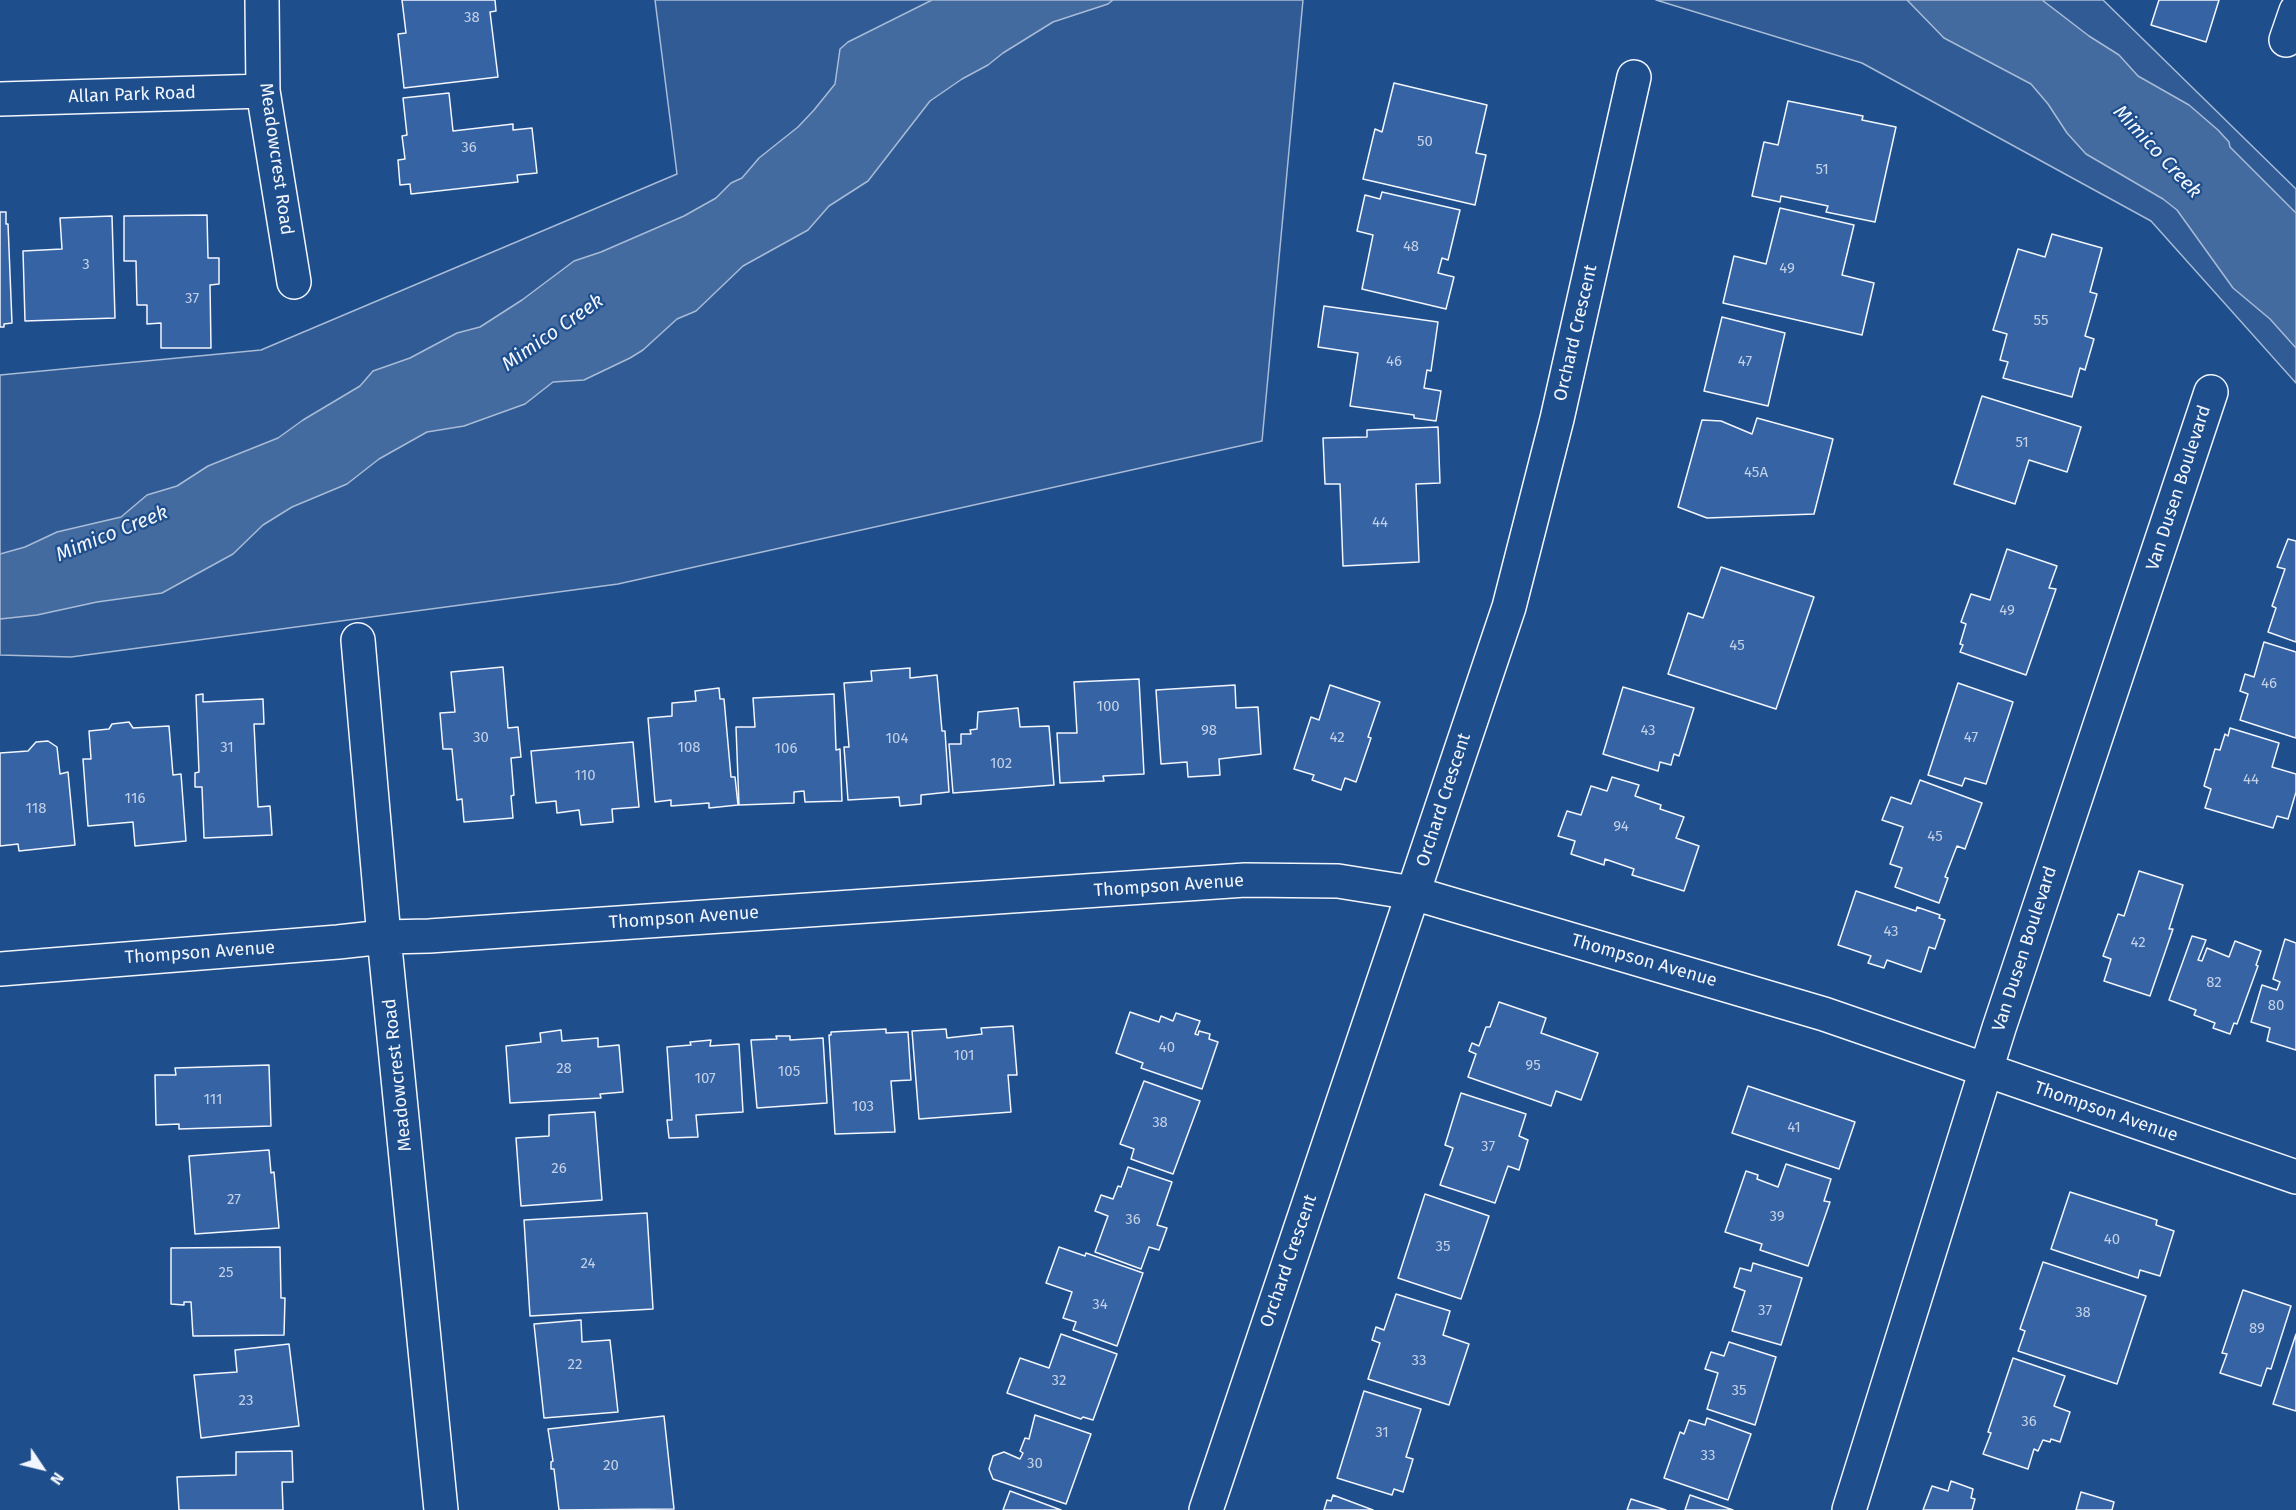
<!DOCTYPE html>
<html>
<head>
<meta charset="utf-8">
<style>
	body { margin:0 }
	#map { position:relative; width:2296px; height:1510px; overflow:hidden; background:#1f4e8c; font-family:"Fira Sans",sans-serif }
	canvas { display:block }
	.north { position:absolute; left:12px; top:1438px; width:60px; height:60px; -webkit-text-stroke:4px #1f4e8c; paint-order:stroke; rotate:125deg; font-size:16px; font-weight:700; line-height:24px; text-align:center; color:#f2f6ff }
	.north::after { content:''; display:block; margin:auto; width:21px; height:27px; background:#f2f6ff; clip-path:polygon(50% 0,100% 100%,50% 72%,0 100%) }
</style>
</head>
<body>
<div id="map">
<canvas width="2296" height="1510"></canvas>
<div class="north">N</div>
</div>
<script>
const g = document.querySelector('canvas').getContext('2d');
g.lineJoin = 'round';
function paint(path, color) {
  g.fillStyle = color;
  g.fill(path, 'evenodd');
}
function trace(path, color, width, dash) {
  g.strokeStyle = color;
  g.lineWidth = width;
  g.lineCap = dash ? 'butt' : 'round';
  g.setLineDash(dash || []);
  g.stroke(path);
}
function drawText(font, color, halo, rows, align = 'center') {
  g.font = font + ' "Fira Sans",sans-serif';
  g.lineWidth = 4.5;
  g.setLineDash([]);
  g.textBaseline = 'middle';
  g.strokeStyle = halo;
  g.fillStyle = color;
  for (const [text, x, y, turn = 0] of rows) {
    g.save();
    g.translate(x, y);
    g.rotate((+turn || 0) * Math.PI / 180);
    g.textAlign = isNaN(turn) ? turn : align;
    if (halo) g.strokeText(text, 0, 0);
    g.fillText(text, 0, 0);
    g.restore();
  }
}
const built = new Path2D(`
	M 655,0 L 1303,0 L 1262,441 L 618,584 L 71,657 L 0,655 L 0,375 L 261,350 L 677,174 Z
	M 1656,0 L 2103,0 L 2296,189 L 2296,383 L 2151,221 L 1862,63 Z`);
const water = new Path2D(`
	M 932,0 L 1113,0 L 1108,4 L 1053,22 L 1003,53 L 988,65 L 962,79 L 930,101 L 868,181 L 829,206 L 808,230 L 743,266 L 696,311 L 677,319 L 643,350 L 630,358 L 584,380 L 553,382 L 525,404 L 464,426 L 427,432 L 379,459 L 347,484 L 292,507 L 263,525 L 233,554 L 162,593 L 97,602 L 37,615 L 0,619 L 0,554 L 25,547 L 57,532 L 121,517 L 147,495 L 177,486 L 208,466 L 278,438 L 303,420 L 360,386 L 373,371 L 410,358 L 457,333 L 480,327 L 522,300 L 574,261 L 601,252 L 684,216 L 716,198 L 731,183 L 742,178 L 759,158 L 798,127 L 814,110 L 835,84 L 840,49 L 848,42 Z
	M 1907,0 L 2042,0 L 2089,36 L 2119,55 L 2138,76 L 2189,105 L 2218,130 L 2229,142 L 2230,147 L 2296,213 L 2296,348 L 2270,319 L 2233,288 L 2177,210 L 2163,199 L 2086,154 L 2067,133 L 2048,104 L 2031,84 L 1944,38 Z`);
const building = new Path2D(`
	M 402,0 L 495,0 L 496,11 L 490,12 L 498,77 L 404,88 L 398,34 L 406,33 Z
	M 2159,0 L 2219,0 L 2206,42 L 2151,25 Z
	M 1394,83 L 1487,105 L 1476,153 L 1486,155 L 1475,205 L 1363,179 L 1375,129 L 1382,132 Z
	M 449,93 L 453,131 L 513,124 L 513,130 L 532,128 L 537,173 L 517,175 L 518,182 L 411,194 L 410,184 L 400,185 L 398,160 L 405,159 L 402,136 L 407,135 L 403,98 Z
	M 1788,101 L 1863,116 L 1862,120 L 1896,127 L 1875,222 L 1826,212 L 1828,206 L 1781,196 L 1780,202 L 1752,196 L 1764,142 L 1778,145 Z
	M 1382,192 L 1460,210 L 1448,260 L 1442,258 L 1438,273 L 1454,277 L 1446,309 L 1362,289 L 1373,235 L 1357,231 L 1365,195 L 1380,199 Z
	M 1780,208 L 1854,225 L 1842,275 L 1874,283 L 1862,335 L 1723,303 L 1734,256 L 1766,264 Z
	M 0,212 L 6,212 L 6,224 L 8,224 L 12,323 L 4,324 L 4,327 L 0,327 Z
	M 207,215 L 208,258 L 219,258 L 219,284 L 210,285 L 211,348 L 161,348 L 161,323 L 147,324 L 147,305 L 137,305 L 136,261 L 124,261 L 124,216 Z
	M 112,216 L 115,318 L 25,321 L 23,251 L 62,249 L 60,218 Z
	M 2052,234 L 2102,248 L 2090,292 L 2097,294 L 2085,336 L 2094,339 L 2085,370 L 2080,368 L 2072,397 L 2003,378 L 2008,362 L 2000,360 L 2007,334 L 1993,330 L 2018,249 L 2045,257 Z
	M 1324,306 L 1438,322 L 1431,371 L 1427,370 L 1424,388 L 1441,391 L 1436,421 L 1414,418 L 1414,415 L 1350,406 L 1358,353 L 1318,347 Z
	M 1722,317 L 1785,333 L 1768,406 L 1704,391 Z
	M 1982,396 L 2081,427 L 2067,472 L 2029,460 L 2015,504 L 1954,484 Z
	M 1757,418 L 1833,439 L 1814,514 L 1707,518 L 1678,507 L 1702,420 L 1721,421 L 1752,434 Z
	M 1438,427 L 1440,483 L 1416,484 L 1419,562 L 1343,566 L 1340,484 L 1325,484 L 1323,438 L 1367,437 L 1367,430 Z
	M 2288,539 L 2296,541 L 2296,642 L 2268,632 L 2276,608 L 2272,606 L 2285,569 L 2277,567 Z
	M 2007,549 L 2057,566 L 2049,588 L 2056,589 L 2026,675 L 1960,652 L 1963,645 L 1960,644 L 1966,624 L 1961,622 L 1971,594 L 1990,600 Z
	M 1721,567 L 1814,597 L 1776,709 L 1668,674 L 1688,613 L 1703,618 Z
	M 2264,642 L 2296,652 L 2296,738 L 2240,720 L 2248,694 L 2240,691 L 2245,674 L 2254,677 Z
	M 503,667 L 508,728 L 518,727 L 521,757 L 511,758 L 514,795 L 511,796 L 513,818 L 464,822 L 462,799 L 457,800 L 452,749 L 443,749 L 440,713 L 455,712 L 451,672 Z
	M 910,668 L 910,678 L 937,675 L 942,731 L 945,731 L 949,792 L 921,795 L 921,804 L 900,806 L 899,797 L 848,800 L 844,747 L 849,747 L 844,683 L 872,681 L 871,671 Z
	M 1139,679 L 1144,774 L 1103,776 L 1104,781 L 1060,783 L 1057,733 L 1077,733 L 1074,682 Z
	M 1958,683 L 2013,702 L 1986,784 L 1965,778 L 1962,786 L 1928,775 Z
	M 1235,685 L 1236,708 L 1258,707 L 1261,754 L 1219,759 L 1220,775 L 1188,777 L 1187,762 L 1161,764 L 1156,690 Z
	M 1330,685 L 1380,702 L 1368,737 L 1371,738 L 1356,782 L 1345,778 L 1341,790 L 1312,780 L 1314,775 L 1294,769 L 1311,717 L 1319,720 Z
	M 1623,687 L 1694,708 L 1679,756 L 1674,754 L 1671,765 L 1660,762 L 1658,771 L 1603,754 Z
	M 719,688 L 720,699 L 724,699 L 731,777 L 735,777 L 738,805 L 709,808 L 709,803 L 671,806 L 671,800 L 655,802 L 648,718 L 672,716 L 672,703 L 696,701 L 695,691 Z
	M 203,694 L 203,702 L 263,699 L 264,724 L 254,724 L 258,807 L 270,806 L 272,835 L 204,838 L 202,787 L 195,787 L 195,773 L 199,772 L 196,695 Z
	M 834,694 L 836,750 L 840,749 L 842,801 L 805,802 L 804,791 L 794,792 L 794,803 L 739,805 L 736,727 L 755,727 L 753,698 Z
	M 1018,708 L 1020,727 L 1049,726 L 1054,785 L 953,793 L 949,744 L 961,744 L 961,734 L 971,734 L 970,730 L 977,729 L 978,712 Z
	M 129,722 L 133,728 L 169,726 L 173,775 L 181,774 L 186,841 L 135,846 L 133,822 L 88,826 L 83,759 L 91,759 L 89,731 L 109,729 L 112,724 Z
	M 2230,728 L 2279,743 L 2272,767 L 2296,774 L 2296,792 L 2288,819 L 2277,816 L 2273,828 L 2205,808 L 2211,789 L 2204,786 L 2215,749 L 2220,750 L 2225,734 L 2228,736 Z
	M 48,741 L 57,747 L 60,774 L 68,772 L 75,845 L 19,851 L 18,844 L 0,846 L 0,753 L 28,751 L 36,742 Z
	M 633,742 L 639,807 L 612,809 L 613,822 L 581,825 L 579,810 L 557,813 L 556,801 L 536,803 L 531,751 Z
	M 1612,777 L 1639,785 L 1635,796 L 1661,805 L 1660,809 L 1684,817 L 1676,838 L 1699,846 L 1684,891 L 1632,875 L 1634,869 L 1605,859 L 1604,865 L 1571,854 L 1575,841 L 1558,836 L 1567,811 L 1581,815 L 1591,786 L 1607,791 Z
	M 1920,780 L 1982,803 L 1965,849 L 1957,846 L 1945,877 L 1948,878 L 1939,903 L 1895,887 L 1902,868 L 1890,864 L 1903,827 L 1882,820 L 1891,797 L 1911,804 Z
	M 2139,871 L 2183,885 L 2169,929 L 2173,929 L 2150,996 L 2104,981 L 2111,959 L 2103,956 L 2118,914 L 2124,916 Z
	M 1856,891 L 1916,911 L 1917,907 L 1940,915 L 1939,918 L 1945,920 L 1935,949 L 1929,947 L 1921,972 L 1887,960 L 1884,968 L 1868,963 L 1871,956 L 1838,945 Z
	M 2192,936 L 2206,940 L 2198,960 L 2202,961 L 2207,948 L 2229,957 L 2235,941 L 2261,951 L 2256,965 L 2258,966 L 2237,1024 L 2234,1023 L 2230,1034 L 2213,1028 L 2215,1023 L 2194,1015 L 2196,1010 L 2169,1000 Z
	M 2285,939 L 2296,943 L 2296,1050 L 2267,1041 L 2270,1028 L 2251,1022 L 2262,985 L 2277,990 L 2280,982 L 2273,979 Z
	M 1499,1002 L 1546,1018 L 1541,1033 L 1598,1053 L 1581,1100 L 1556,1091 L 1551,1106 L 1468,1077 L 1476,1054 L 1469,1051 L 1472,1043 L 1479,1046 L 1486,1027 L 1490,1027 Z
	M 1130,1012 L 1159,1022 L 1161,1016 L 1173,1021 L 1176,1013 L 1200,1021 L 1195,1034 L 1198,1035 L 1199,1031 L 1210,1034 L 1209,1039 L 1218,1042 L 1202,1089 L 1141,1068 L 1143,1063 L 1116,1053 Z
	M 1013,1026 L 1017,1075 L 1008,1075 L 1011,1112 L 919,1119 L 912,1031 L 946,1029 L 947,1038 L 982,1034 L 981,1028 Z
	M 886,1029 L 886,1033 L 908,1032 L 911,1080 L 891,1081 L 895,1132 L 835,1134 L 829,1035 L 831,1035 L 831,1032 Z
	M 561,1030 L 562,1041 L 598,1038 L 598,1047 L 619,1045 L 623,1092 L 600,1094 L 601,1098 L 510,1103 L 506,1046 L 541,1042 L 540,1033 Z
	M 776,1036 L 790,1036 L 790,1040 L 823,1038 L 827,1103 L 757,1108 L 751,1040 L 777,1039 Z
	M 711,1040 L 710,1046 L 739,1044 L 743,1112 L 696,1115 L 698,1137 L 669,1138 L 667,1120 L 672,1120 L 667,1047 L 691,1045 L 690,1042 Z
	M 269,1065 L 271,1126 L 179,1129 L 179,1124 L 156,1125 L 155,1075 L 176,1075 L 175,1068 Z
	M 1144,1081 L 1200,1101 L 1173,1174 L 1131,1159 L 1134,1149 L 1120,1144 Z
	M 1748,1086 L 1855,1122 L 1839,1169 L 1732,1133 Z
	M 1461,1093 L 1526,1114 L 1519,1136 L 1528,1140 L 1519,1170 L 1508,1166 L 1495,1203 L 1440,1185 L 1453,1148 L 1445,1145 Z
	M 595,1112 L 602,1200 L 521,1206 L 516,1138 L 549,1136 L 549,1115 Z
	M 269,1150 L 271,1173 L 274,1172 L 279,1228 L 195,1234 L 189,1156 Z
	M 1786,1164 L 1831,1179 L 1824,1201 L 1830,1202 L 1808,1266 L 1760,1250 L 1762,1244 L 1725,1232 L 1746,1171 L 1758,1175 L 1757,1179 L 1778,1187 Z
	M 1128,1167 L 1172,1182 L 1157,1225 L 1167,1228 L 1159,1250 L 1149,1247 L 1141,1269 L 1095,1252 L 1108,1216 L 1095,1211 L 1101,1195 L 1113,1199 L 1118,1186 L 1121,1187 Z
	M 2070,1192 L 2157,1220 L 2156,1225 L 2174,1231 L 2160,1276 L 2140,1270 L 2138,1278 L 2051,1249 Z
	M 1425,1194 L 1489,1216 L 1461,1299 L 1398,1278 Z
	M 647,1213 L 653,1309 L 530,1316 L 524,1220 Z
	M 280,1247 L 281,1298 L 285,1298 L 284,1335 L 193,1336 L 191,1302 L 184,1302 L 184,1305 L 171,1304 L 171,1248 Z
	M 1059,1247 L 1085,1256 L 1086,1253 L 1143,1273 L 1117,1346 L 1073,1330 L 1076,1322 L 1063,1318 L 1072,1292 L 1046,1283 Z
	M 2043,1262 L 2146,1296 L 2117,1384 L 2018,1351 L 2025,1331 L 2020,1329 Z
	M 1753,1263 L 1802,1278 L 1781,1345 L 1732,1331 L 1745,1291 L 1734,1287 L 1740,1268 L 1751,1271 Z
	M 2243,1290 L 2291,1306 L 2271,1369 L 2267,1368 L 2261,1386 L 2220,1373 L 2227,1354 L 2222,1353 Z
	M 1396,1294 L 1450,1311 L 1443,1335 L 1469,1344 L 1449,1405 L 1368,1379 L 1380,1343 L 1372,1340 L 1376,1327 L 1384,1330 Z
	M 581,1320 L 582,1342 L 610,1340 L 618,1412 L 544,1418 L 534,1324 Z
	M 1061,1334 L 1117,1354 L 1093,1420 L 1083,1417 L 1081,1419 L 1007,1393 L 1020,1358 L 1049,1368 Z
	M 2296,1334 L 2296,1411 L 2273,1404 Z
	M 1729,1342 L 1776,1357 L 1755,1425 L 1707,1409 L 1718,1373 L 1705,1369 L 1711,1352 L 1724,1356 Z
	M 289,1344 L 299,1426 L 201,1438 L 194,1375 L 237,1372 L 235,1350 Z
	M 2013,1358 L 2065,1376 L 2054,1406 L 2070,1412 L 2060,1442 L 2051,1439 L 2050,1442 L 2043,1440 L 2038,1451 L 2034,1449 L 2028,1469 L 1983,1454 L 1991,1433 L 1988,1432 Z
	M 1364,1391 L 1421,1409 L 1406,1457 L 1413,1459 L 1403,1492 L 1394,1489 L 1392,1495 L 1337,1478 Z
	M 1035,1415 L 1091,1434 L 1066,1504 L 993,1479 L 989,1469 L 993,1456 L 1004,1452 L 1020,1459 L 1023,1453 L 1020,1451 L 1025,1438 L 1029,1439 Z
	M 664,1416 L 674,1509 L 559,1510 L 554,1469 L 551,1469 L 551,1462 L 553,1461 L 548,1429 Z
	M 1707,1418 L 1751,1434 L 1728,1500 L 1664,1478 L 1680,1432 L 1684,1434 L 1689,1420 L 1705,1425 Z
	M 292,1451 L 293,1482 L 282,1482 L 283,1510 L 179,1510 L 177,1477 L 236,1475 L 236,1452 Z
	M 1951,1481 L 1973,1489 L 1971,1498 L 1975,1499 L 1972,1510 L 1923,1510 L 1932,1486 L 1948,1491 Z
	M 1010,1491 L 1061,1510 L 1003,1510 Z
	M 2081,1492 L 2114,1502 L 2112,1510 L 2076,1510 Z
	M 1333,1495 L 1373,1510 L 1324,1510 L 1327,1500 L 1331,1501 Z
	M 1690,1495 L 1733,1510 L 1685,1510 Z
	M 1631,1499 L 1666,1510 L 1627,1510 Z`);
const minor = new Path2D(`
	M 262,0 L 263,91 L 294,282
	M 2286,40 L 2296,11
	M 0,99 L 263,91
	M 358,640 L 384,937 L 441,1510
	M 0,969 L 338,942 L 384,937 L 429,936 L 1245,880 L 1338,881 L 1413,893 L 1824,1014 L 2296,1177
	M 1206,1510 L 1509,607 L 1557,419 L 1634,77
	M 1849,1510 L 1999,1028 L 2211,392`);
const numberNames = [
	["38",472,18],
	["50",1425,142],
	["36",469,148],
	["51",1822,170],
	["48",1411,247],
	["3",86,265],
	["49",1787,269],
	["37",192,299],
	["55",2041,321],
	["46",1394,362],
	["47",1745,362],
	["51",2022,443],
	["45A",1756,473],
	["44",1380,523],
	["49",2007,611],
	["45",1737,646],
	["46",2269,684],
	["100",1108,707],
	["98",1209,731],
	["43",1648,731],
	["30",481,738],
	["42",1337,738],
	["47",1971,738],
	["104",897,739],
	["31",227,748],
	["108",689,748],
	["106",786,749],
	["102",1001,764],
	["110",585,776],
	["44",2251,780],
	["116",135,799],
	["118",36,809],
	["94",1621,827],
	["45",1935,837],
	["43",1891,932],
	["42",2138,943],
	["82",2214,983],
	["80",2276,1006],
	["40",1167,1048],
	["101",964,1056],
	["95",1533,1066],
	["28",564,1069],
	["105",789,1072],
	["107",705,1079],
	["111",213,1100],
	["103",863,1107],
	["38",1160,1123],
	["41",1794,1128],
	["37",1488,1147],
	["26",559,1169],
	["27",234,1200],
	["39",1777,1217],
	["36",1133,1220],
	["40",2112,1240],
	["35",1443,1247],
	["24",588,1264],
	["25",226,1273],
	["34",1100,1305],
	["37",1765,1311],
	["38",2083,1313],
	["89",2257,1329],
	["33",1419,1361],
	["22",575,1365],
	["32",1059,1381],
	["35",1739,1391],
	["23",246,1401],
	["36",2029,1422],
	["31",1382,1433],
	["33",1708,1456],
	["30",1035,1464],
	["20",611,1466]
];
const streetNames = [
	["Allan Park Road",132,95,-2],
	["Meadowcrest Road",276,159,82],
	["Orchard Crescent",1576,333,-77],
	["Van Dusen Boulevard",2179,488,-72],
	["Orchard Crescent",1444,800,-72],
	["Thompson Avenue",1169,886,-4],
	["Thompson Avenue",684,918,-4],
	["Van Dusen Boulevard",2025,949,-72],
	["Thompson Avenue",200,953,-4],
	["Thompson Avenue",1644,961,16],
	["Meadowcrest Road",398,1075,-96],
	["Thompson Avenue",2106,1112,19],
	["Orchard Crescent",1289,1261,-71]
];
const waterNames = [
	["Mimico Creek",2157,152,47],
	["Mimico Creek",553,333,-35],
	["Mimico Creek",112,534,-22]
];
paint(built, '#305b95');
trace(built, '#a8bbd7', 1.5);
paint(water, '#446ba0');
trace(water, '#a8bbd7', 1.5);
paint(building, '#3563a3');
trace(building, '#f2f6ff', 1.5);
trace(minor, '#f2f6ff', 36);
trace(minor, '#1f4e8c', 33);
drawText('15px', '#c3d1e8', null, numberNames);
drawText('18px', '#f2f6ff', '#1f4e8c', streetNames);
drawText('italic 20px', '#f2f6ff', '#1f4e8c', waterNames);
</script>
</body>
</html>
